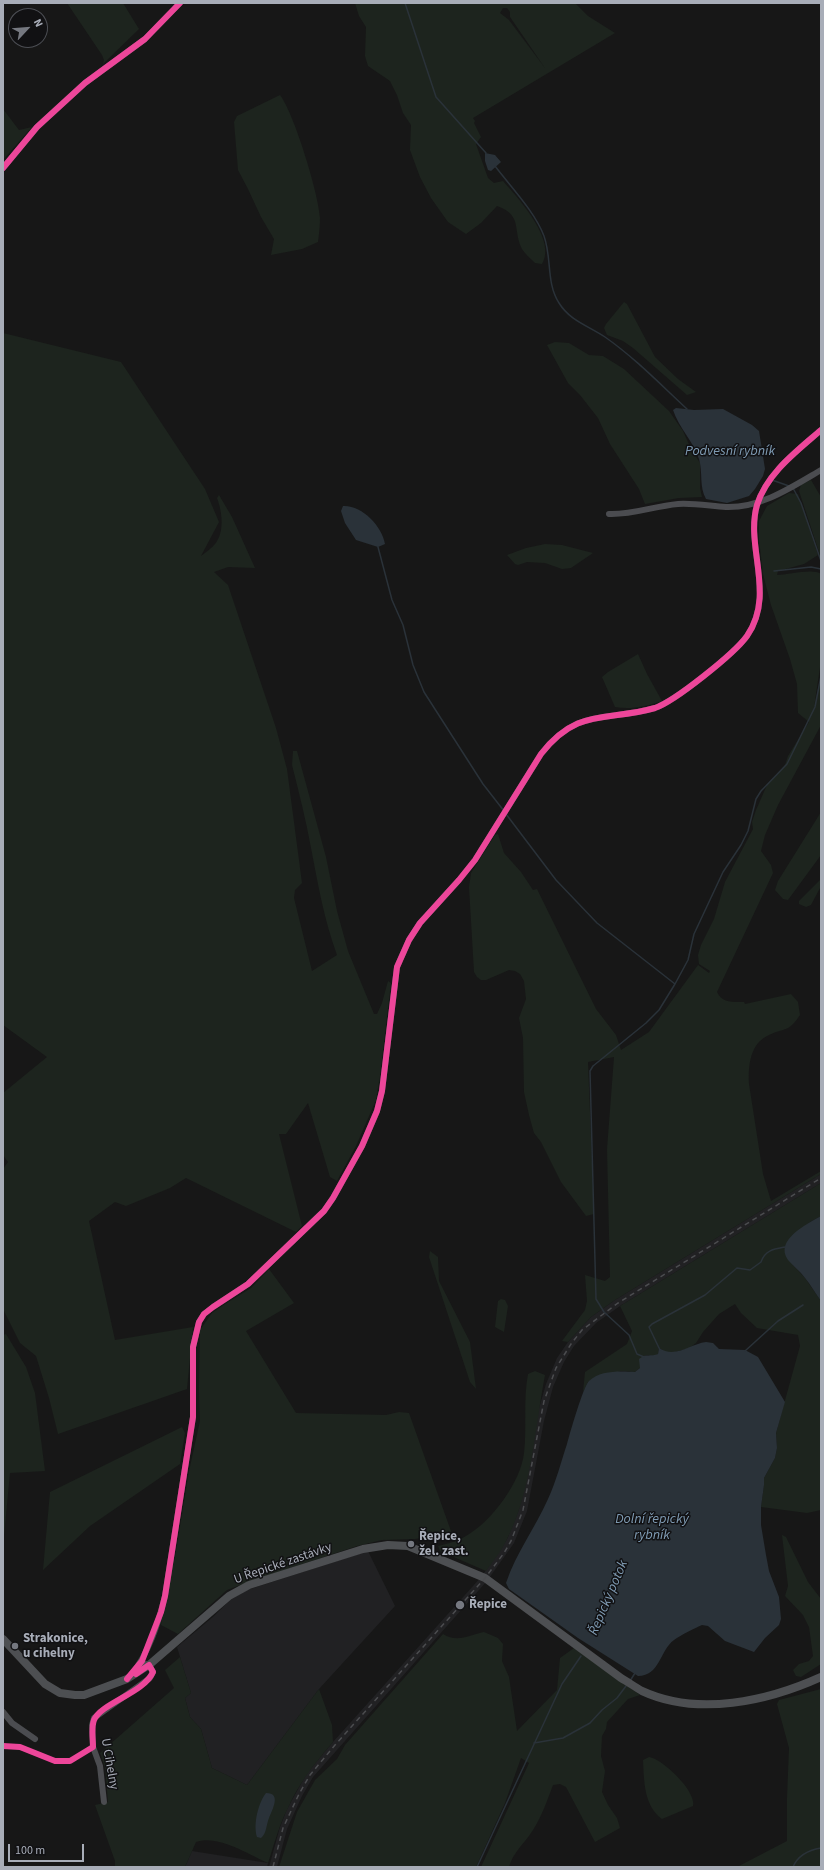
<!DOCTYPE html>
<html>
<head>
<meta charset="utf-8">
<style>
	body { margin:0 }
	#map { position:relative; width:824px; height:1870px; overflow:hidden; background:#171717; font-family:"Source Sans 3",sans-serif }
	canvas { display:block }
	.frame { position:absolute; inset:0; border:4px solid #a8adb8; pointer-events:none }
	.north { position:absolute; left:8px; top:8px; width:40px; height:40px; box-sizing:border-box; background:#111113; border:1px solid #4d4f55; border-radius:50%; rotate:64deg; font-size:11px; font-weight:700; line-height:16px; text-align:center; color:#a8adb8 }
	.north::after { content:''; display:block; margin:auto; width:14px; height:18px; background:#757880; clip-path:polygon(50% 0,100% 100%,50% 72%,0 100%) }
	.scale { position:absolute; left:8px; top:1844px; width:76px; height:18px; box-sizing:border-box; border:2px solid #a8adb8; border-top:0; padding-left:5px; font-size:12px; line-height:14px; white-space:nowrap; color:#a8adb8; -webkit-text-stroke:3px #111113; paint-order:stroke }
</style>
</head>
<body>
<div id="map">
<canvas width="824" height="1870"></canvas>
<div class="frame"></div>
<div class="north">N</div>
<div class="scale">100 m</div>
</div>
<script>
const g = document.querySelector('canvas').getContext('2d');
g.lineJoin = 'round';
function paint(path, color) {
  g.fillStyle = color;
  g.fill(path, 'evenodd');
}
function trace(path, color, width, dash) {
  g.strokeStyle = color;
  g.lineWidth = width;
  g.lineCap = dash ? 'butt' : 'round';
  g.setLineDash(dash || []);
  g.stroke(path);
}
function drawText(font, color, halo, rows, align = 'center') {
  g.font = font + ' "Source Sans 3",sans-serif';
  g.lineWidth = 3;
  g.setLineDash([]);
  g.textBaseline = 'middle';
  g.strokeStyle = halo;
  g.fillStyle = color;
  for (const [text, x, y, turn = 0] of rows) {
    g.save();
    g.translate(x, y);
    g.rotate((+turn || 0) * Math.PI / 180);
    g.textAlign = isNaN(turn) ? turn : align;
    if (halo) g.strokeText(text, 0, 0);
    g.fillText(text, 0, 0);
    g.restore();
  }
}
const built = new Path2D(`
	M 821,1174 L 821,1183 L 620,1306 L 596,1323 L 574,1346 L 564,1362 L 553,1387 L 544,1421 L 527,1511 L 514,1543 L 487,1581 L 313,1777 L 302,1796 L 287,1829 L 277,1867 L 269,1867 L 280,1827 L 287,1809 L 307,1773 L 333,1742 L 482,1576 L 507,1539 L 519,1509 L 536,1419 L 546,1384 L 557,1358 L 568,1342 L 591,1317 L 615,1300 Z
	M 368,1551 L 395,1606 L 319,1689 L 247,1785 L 212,1768 L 201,1729 L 190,1717 L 185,1698 L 191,1693 L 177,1647 L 214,1616 L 230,1600 L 247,1590 Z
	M 192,1851 L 268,1863 L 267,1867 L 185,1867 Z`);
const green = new Path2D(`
	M 67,3 L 123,3 L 139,29 L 103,64 L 104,60 L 102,55 Z
	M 355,3 L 575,3 L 588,16 L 615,33 L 473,118 L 475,121 L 474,123 L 481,137 L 476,144 L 488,178 L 494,183 L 503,181 C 518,198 557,240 542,264 L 535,263 C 531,259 523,252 521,247 C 513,228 522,215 497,206 L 481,223 L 466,234 L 448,222 L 431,198 L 420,177 L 410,150 L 411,125 L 403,113 L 397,95 L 390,81 L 368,66 L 365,56 L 366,27 L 359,16 ZM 503,8 L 507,8 L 510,12 L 510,17 L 545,68 L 509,20 L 500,13 Z
	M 280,95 C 294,113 319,195 320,218 C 320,226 319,234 318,242 L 302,249 L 271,255 L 274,239 L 261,217 L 248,189 L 238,170 L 234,122 L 237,116 Z
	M 3,109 L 19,130 L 32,127 L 3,160 Z
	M 624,302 L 627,304 L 655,357 L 678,379 L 696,392 L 687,395 L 633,348 L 623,341 L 607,335 L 604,328 L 606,324 Z
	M 3,333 L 121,362 L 205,489 L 219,522 L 201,556 C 206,552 212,548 215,544 C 225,532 222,511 217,498 L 219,495 L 232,517 L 255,568 L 228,567 L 214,572 L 228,585 L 276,728 L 287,769 L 302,883 L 295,890 L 294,898 L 312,971 L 337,955 C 324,920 318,884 311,848 C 306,820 299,793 292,765 L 293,751 L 297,751 L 326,857 L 337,911 L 348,951 L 374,1014 L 377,1014 L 382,1003 L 388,981 L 391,983 L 380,1076 L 376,1100 L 356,1146 L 337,1181 L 330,1177 L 308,1103 L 286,1134 L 279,1134 L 302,1226 L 296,1232 L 186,1178 L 170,1188 L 126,1206 L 115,1202 L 89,1221 L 115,1340 L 193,1327 L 187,1389 L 58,1434 L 49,1398 L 36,1356 L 20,1343 L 3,1309 L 3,1169 L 8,1162 L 3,1155 L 3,1093 L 47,1057 L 3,1025 Z
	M 555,342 L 569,343 L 589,355 L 603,356 L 624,369 L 669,411 L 683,431 L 691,449 L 700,463 L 700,488 L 702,497 L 679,498 L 645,504 L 639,489 L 610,444 L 598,418 L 580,395 L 568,383 L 547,345 Z
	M 811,480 L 821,497 L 821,558 L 799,491 L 801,485 Z
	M 789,493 L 798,494 L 818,555 L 804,564 L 778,571 L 777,575 C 788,575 813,568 821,574 L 821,661 L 814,707 L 821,674 L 821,725 L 778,805 L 765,835 L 761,851 L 771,865 L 773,873 L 717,992 C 722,1003 732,1002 744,1002 L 745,1004 L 791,994 L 798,1002 L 800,1015 C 788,1033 786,1027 769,1035 C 750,1043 748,1066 749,1084 L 763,1174 L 771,1201 L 821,1171 L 821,1174 L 615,1300 L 591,1317 L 568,1342 L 562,1341 L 585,1310 L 587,1301 L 585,1275 L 605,1281 L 610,1277 L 607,1149 L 614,1057 L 588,1062 L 594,1214 L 586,1216 L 561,1182 L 541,1142 L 534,1133 L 529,1115 L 524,1092 L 523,1038 L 519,1018 L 526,999 L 524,981 L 520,974 L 515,971 L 509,970 L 486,980 L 481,980 L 477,977 L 474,972 L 469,887 L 471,873 L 495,835 L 498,834 L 504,853 L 521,872 L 533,890 L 537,889 L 596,1009 L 616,1035 L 621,1050 L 649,1032 L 698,965 L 709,973 L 710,971 L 699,964 L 698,955 L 701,945 L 714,919 L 725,882 L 753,829 L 752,822 L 756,810 L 767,785 L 785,765 L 788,756 L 809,722 L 798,713 L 797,684 L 790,659 L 771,605 L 763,574 L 759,540 L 759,521 L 767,506 Z
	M 545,544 L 562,545 L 593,553 L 571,568 L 562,569 L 545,563 L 527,562 L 518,565 L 515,564 L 507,555 L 526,548 Z
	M 638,654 L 647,674 L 662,701 C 647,706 631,710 615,707 L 602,677 L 608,672 Z
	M 821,812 L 821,855 L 788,900 L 783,899 L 775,890 L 778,881 Z
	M 820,880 L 820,888 L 811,905 L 806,907 L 799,904 L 799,901 Z
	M 821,1183 L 821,1216 L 810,1222 L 793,1265 L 805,1278 L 821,1301 L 821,1510 L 807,1513 L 761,1507 L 764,1485 L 764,1478 L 775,1458 L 777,1448 L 776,1433 L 800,1346 L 798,1335 L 757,1328 L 741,1313 L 735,1304 L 719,1314 L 703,1332 L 696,1343 L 688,1349 L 675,1352 L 665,1352 L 659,1348 L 658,1354 L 655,1356 L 646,1355 L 640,1368 L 635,1372 L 621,1371 L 588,1382 L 583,1392 L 585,1372 L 627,1344 L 632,1331 L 620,1306 Z
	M 430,1251 L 438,1257 L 439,1281 L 470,1342 L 476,1389 L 470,1382 L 429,1257 Z
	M 269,1269 L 294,1303 L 246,1331 L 296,1413 L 386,1415 L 399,1412 L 409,1413 L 452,1534 L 415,1539 L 382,1540 L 357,1546 L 251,1581 L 227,1590 L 178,1634 L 161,1625 L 165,1596 L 175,1557 L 189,1471 L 200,1421 L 199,1390 L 200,1330 L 212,1313 L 225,1304 L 251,1288 Z
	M 501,1299 L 505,1300 L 508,1306 L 504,1332 L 495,1327 L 498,1301 Z
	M 6,1334 L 26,1367 L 35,1393 L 45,1471 L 10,1473 L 3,1547 L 3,1335 Z
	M 535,1371 L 545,1375 C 535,1427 531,1495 506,1541 C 501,1552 493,1561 486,1571 L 440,1551 L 438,1546 C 447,1544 458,1541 466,1536 C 491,1522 521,1482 524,1453 C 527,1427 523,1400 528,1374 Z
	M 182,1427 L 185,1433 L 180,1464 L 90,1526 L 43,1570 L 50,1492 Z
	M 782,1535 L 786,1537 L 808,1582 L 821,1599 L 821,1664 L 801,1677 L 796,1676 L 793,1670 L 799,1664 L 809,1661 L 813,1656 L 809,1627 L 803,1615 L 785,1596 L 788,1586 Z
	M 484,1632 L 498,1638 L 503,1644 L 502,1661 L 509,1677 L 517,1731 L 557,1690 L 560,1658 L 574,1648 L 640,1695 L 628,1699 L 607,1722 L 606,1729 L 602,1736 L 601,1756 L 605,1771 L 602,1792 L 608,1805 L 617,1818 L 620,1828 L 595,1842 L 566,1787 L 560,1784 L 553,1785 C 547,1801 542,1816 533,1830 C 525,1843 513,1852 509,1867 L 481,1867 L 529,1763 L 521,1758 L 505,1803 L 476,1867 L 279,1867 L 297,1812 L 315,1780 L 337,1759 L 345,1745 L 443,1634 C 457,1643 470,1635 484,1632 Z
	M 180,1657 L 191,1693 L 185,1698 L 190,1717 L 201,1729 L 212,1768 L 247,1785 L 319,1689 L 332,1725 L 333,1742 C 315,1763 299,1783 288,1808 C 279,1825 274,1845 268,1863 C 248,1854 217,1834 196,1842 L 185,1867 L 115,1867 L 115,1861 L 95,1805 L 108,1802 L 105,1767 L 100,1753 L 174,1688 L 165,1670 Z
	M 821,1689 L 821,1867 L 737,1867 L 787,1841 L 787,1798 L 789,1748 L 777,1704 L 779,1700 Z
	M 649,1757 C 663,1759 697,1792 693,1806 L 662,1819 C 644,1806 644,1781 643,1760 Z`);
const water = new Path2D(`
	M 485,153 L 495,155 L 501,162 L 491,171 L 488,170 L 485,161 Z
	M 676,408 L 694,410 L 723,409 L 752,425 L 759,431 L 765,469 L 763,476 L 755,489 L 749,496 L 727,503 L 706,499 C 699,487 703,472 699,459 C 693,441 679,428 673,410 Z
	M 343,506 C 362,505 382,526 385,544 L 378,547 L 356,540 L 345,523 L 341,511 Z
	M 821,1216 L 821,1301 C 815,1293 811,1285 805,1278 C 800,1271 793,1266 788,1260 C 774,1240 807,1224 821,1216 Z
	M 706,1342 L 713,1343 L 719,1349 L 745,1350 L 758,1357 L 785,1402 L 776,1433 L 777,1448 L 775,1458 L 764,1478 L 764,1485 L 761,1507 L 761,1525 L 766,1555 L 769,1571 L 779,1597 L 781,1619 L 779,1625 L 765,1638 L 754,1652 L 725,1641 L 708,1626 L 702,1625 C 695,1628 681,1635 674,1640 C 660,1650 660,1676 638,1676 L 578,1638 L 509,1589 L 506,1583 C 516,1553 535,1528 548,1499 C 556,1482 561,1462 567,1444 C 570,1433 583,1387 589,1381 C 600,1370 621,1371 635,1372 L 640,1368 L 639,1359 C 646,1353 651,1357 658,1354 L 659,1348 C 675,1359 690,1344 706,1342 Z
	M 266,1793 C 282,1793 272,1810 269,1818 C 266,1825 267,1833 261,1838 L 257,1837 C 253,1825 258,1803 266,1793 Z`);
const stream = new Path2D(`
	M 405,3 L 436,97 L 486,153
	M 495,166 C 511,187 535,212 544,236 C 552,258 546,283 559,303 C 570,321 589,326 605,337 C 635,358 660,384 687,409
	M 772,480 L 789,486
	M 793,488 L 801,503 L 821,561
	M 378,547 L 392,600 L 403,625 L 413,665 L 424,692 L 483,784 L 504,811
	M 774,571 L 811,567 L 821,569
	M 506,814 L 556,880 L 597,923 L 675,984
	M 660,1350 L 649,1327 L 652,1324 L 705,1295 L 737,1268 L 750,1270 L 761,1262 C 765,1250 774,1249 785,1247
	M 745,1351 L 778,1321 L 803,1305
	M 644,1357 L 637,1354 L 629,1335 L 604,1312 L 596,1299 L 590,1071 L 593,1066 L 646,1023 L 659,1010 L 675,984 L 688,960 L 694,934 L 723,872 L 741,845 L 748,831 L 756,799 L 761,791 L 787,764 L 815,707 L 821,676
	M 630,1681 L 635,1673
	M 534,1743 L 563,1738 L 590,1723 L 602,1710 L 617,1698 L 626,1686
	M 477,1867 L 562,1684 L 581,1656
	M 793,1867 C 798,1855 809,1850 821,1848`);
const minor = new Path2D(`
	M 3,168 L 37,127 L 85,83 L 145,39 L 180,3
	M 609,514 C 633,515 654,506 678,504 C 694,503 710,506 726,507 C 761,508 792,487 821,470
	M 131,1675 C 149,1653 158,1624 165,1596 L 193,1417 L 193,1347 L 199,1322 L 204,1314 L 213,1307 L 248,1284 L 324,1211 L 333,1198 L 362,1146 L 377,1111 L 382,1091 L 397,967 L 409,940 L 420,923 L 459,880 L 475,860 L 541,754 C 578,707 606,722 655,708 C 675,701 734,654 747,636 C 776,594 745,547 757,505 C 767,473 797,451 821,430
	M 3,1712 L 12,1723 L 35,1739
	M 104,1802 L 100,1766 L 93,1747 L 92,1725 L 94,1718 L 150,1678 L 153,1672 L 149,1665 L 146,1664`);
const major = new Path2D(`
	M 3,1639 L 45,1684 L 60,1693 L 75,1695 L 84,1695 L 127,1679 L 149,1665 L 229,1596 L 249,1585 L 363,1549 L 388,1545 L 408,1546 L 485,1578 L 621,1678 C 628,1682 635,1687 642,1691 C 698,1717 768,1701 821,1677`);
const rail = new Path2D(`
	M 273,1867 L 283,1828 L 299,1794 L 310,1775 L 335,1745 L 485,1578 L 504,1553 L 511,1541 L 523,1510 L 544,1401 L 556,1368 L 571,1344 L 582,1330 L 618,1303 L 821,1178`);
const cycleway = new Path2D(`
	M 3,168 L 37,127 L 85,83 L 145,39 L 180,3
	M 127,1679 L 142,1661 L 161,1612 L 165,1596 L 193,1417 L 193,1347 L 199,1322 L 204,1314 L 213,1307 L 248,1284 L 324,1211 L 333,1198 L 362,1146 L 377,1111 L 382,1091 L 397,967 L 409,940 L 420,923 L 459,880 L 475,860 L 541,754 C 578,707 606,722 655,708 C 675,701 734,654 747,636 C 776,594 745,547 757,505 C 767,473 797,451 821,430
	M 3,1746 L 20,1747 L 55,1761 L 70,1761 L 93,1747 C 93,1739 91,1728 94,1720 C 101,1703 144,1693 153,1672 L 149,1665 L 136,1674`);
const markers = [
	[411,1544,4,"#757880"],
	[460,1605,5,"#757880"],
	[15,1646,4,"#757880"]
];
const poiNames = [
	["Řepice,",419,1537],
	["žel. zast.",419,1552],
	["Řepice",469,1605],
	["Strakonice,",23,1639],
	["u cihelny",23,1654]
];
const streetNames = [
	["U Řepické zastávky",283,1564,-19],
	["U Cihelny",109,1764,80]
];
const waterNames = [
	["Podvesní rybník",730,452],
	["Dolní řepický",652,1520],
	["rybník",652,1536],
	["Řepický potok",609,1598,-67]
];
paint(built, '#212123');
paint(green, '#1d241e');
paint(water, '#2a3239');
trace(stream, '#2a3239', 1.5);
trace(minor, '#4b4c50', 6);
trace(major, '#4d4f52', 8);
trace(rail, '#4b4c4f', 1.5, [5, 4]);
trace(cycleway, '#ed469a', 6);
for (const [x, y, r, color] of markers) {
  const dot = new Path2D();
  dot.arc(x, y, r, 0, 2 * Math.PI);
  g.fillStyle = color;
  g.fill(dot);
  trace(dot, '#111113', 1.5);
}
drawText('bold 13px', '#a8adb8', '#111113', poiNames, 'left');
drawText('13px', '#a8adb8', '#111113', streetNames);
drawText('italic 14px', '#7f9bb3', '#111113', waterNames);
</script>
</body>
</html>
